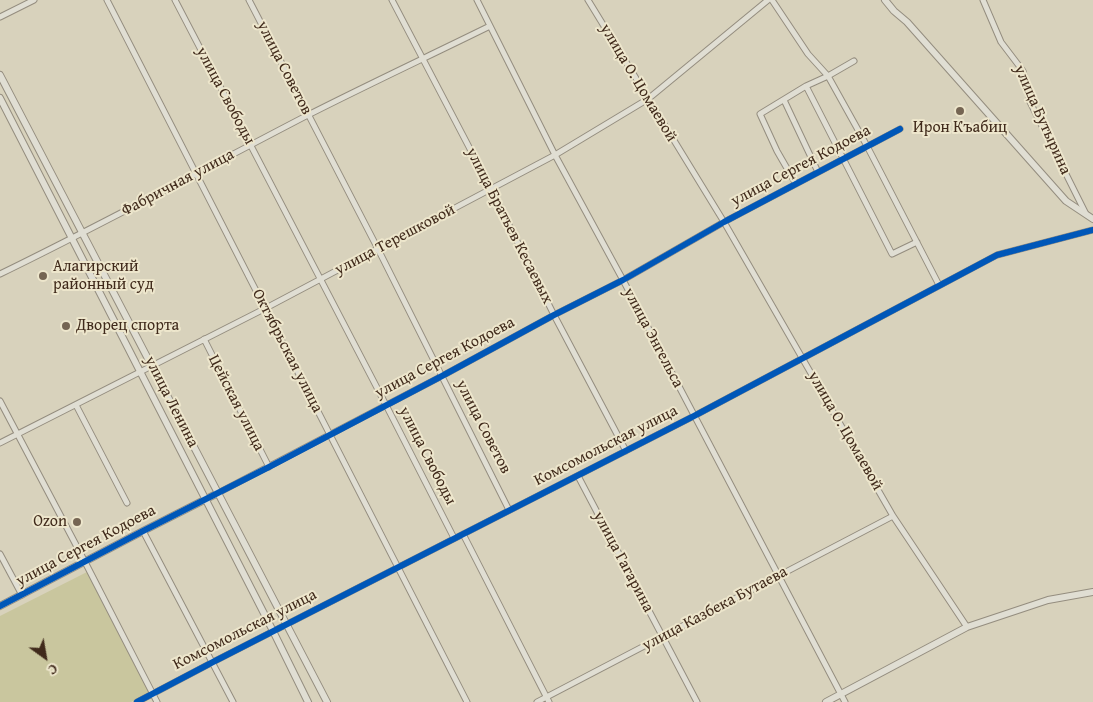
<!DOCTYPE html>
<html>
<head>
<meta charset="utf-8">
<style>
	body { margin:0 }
	#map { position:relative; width:1093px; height:702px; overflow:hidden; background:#d8d2bc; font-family:"Gentium Book Plus",serif }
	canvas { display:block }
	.north { position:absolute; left:20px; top:632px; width:50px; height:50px; -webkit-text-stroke:4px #ede6cc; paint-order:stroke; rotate:148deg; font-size:14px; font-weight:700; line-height:20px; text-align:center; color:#402a1b }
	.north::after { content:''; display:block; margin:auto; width:18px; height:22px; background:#402a1b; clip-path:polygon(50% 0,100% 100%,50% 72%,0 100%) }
</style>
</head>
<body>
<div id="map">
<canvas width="1093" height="702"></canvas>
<div class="north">С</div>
</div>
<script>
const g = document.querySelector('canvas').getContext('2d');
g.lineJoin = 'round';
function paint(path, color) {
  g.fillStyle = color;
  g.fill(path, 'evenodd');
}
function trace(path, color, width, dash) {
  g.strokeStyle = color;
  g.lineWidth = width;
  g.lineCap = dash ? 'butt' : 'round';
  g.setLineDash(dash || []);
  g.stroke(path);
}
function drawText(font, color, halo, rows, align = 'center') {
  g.font = font + ' "Gentium Book Plus",serif';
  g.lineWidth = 4;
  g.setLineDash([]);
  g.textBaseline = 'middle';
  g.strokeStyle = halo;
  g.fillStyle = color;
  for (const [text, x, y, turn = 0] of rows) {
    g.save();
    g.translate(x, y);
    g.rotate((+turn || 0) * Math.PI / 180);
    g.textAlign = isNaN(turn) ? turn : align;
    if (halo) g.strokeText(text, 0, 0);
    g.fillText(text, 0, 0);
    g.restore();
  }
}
const green = new Path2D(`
	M 87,572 L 149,693 L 131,702 L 0,702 L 0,616 Z`);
const minor = new Path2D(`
	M 107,0 L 467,702
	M 175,0 L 386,405 L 454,538
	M 249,0 L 378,249 L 509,510
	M 392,0 L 491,189 L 554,315 L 626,451
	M 477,0 L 555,155 L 623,280 L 845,702
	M 588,0 L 724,222 L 893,516 L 967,627
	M 772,0 L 808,54 L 828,76 L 867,146 L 939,285
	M 983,0 L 1001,42 L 1023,71 L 1030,102 L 1086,214
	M 0,17 L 34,0
	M 806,86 L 892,254 L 917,242
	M 784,100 L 818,172
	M 796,184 L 777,151 L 760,114 L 806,86 L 828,76 L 854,61
	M 0,274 C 103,224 204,169 306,116 C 367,85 429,56 490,26
	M 204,339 L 269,467
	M 0,401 L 85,562 L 157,702
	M 76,405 L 127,503
	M 0,443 L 266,308 L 555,155 L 648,99 L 768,0
	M 578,476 L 697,702
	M 218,493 L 442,376 L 554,315 L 623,280 L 724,222 L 900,129
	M 143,531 L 233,702
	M 463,534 L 549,702
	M 0,554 L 22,595
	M 137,702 L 213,662 L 694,416 L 997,255 L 1093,230
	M 537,702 L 893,516`);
const tertiary = new Path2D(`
	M 885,0 L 894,11 L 907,22 L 1066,201 L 1093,219
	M 0,75 L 327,702
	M 0,98 L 273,631 L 308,702
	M 0,606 L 143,531 L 218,493
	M 826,702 L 967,627 L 1048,600 L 1093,592`);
const cycleway = new Path2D(`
	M 0,606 L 143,531 L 269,467 L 442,376 L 554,315 L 623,280 L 724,222 L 900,129
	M 137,702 L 213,662 L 694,416 L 997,255 L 1093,230`);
const markers = [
	[960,111,5,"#756553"],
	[43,276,5,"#756553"],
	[66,326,5,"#756553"],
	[77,522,5,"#756553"]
];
const streetNames = [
	["улица Советов",284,68,63],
	["улица О. Цомаевой",638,83,59],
	["улица Свободы",225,96,62],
	["улица Бутырина",1042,120,66],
	["улица Сергея Кодоева",801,166,-28],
	["Фабричная улица",178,183,-28],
	["улица Братьев Кесаевых",509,226,63],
	["улица Терешковой",395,240,-28],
	["улица Энгельса",653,338,62],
	["Октябрьская улица",287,351,63],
	["улица Сергея Кодоева",445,358,-28],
	["улица Ленина",171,402,63],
	["Цейская улица",236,403,63],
	["улица Советов",483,427,63],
	["улица О. Цомаевой",845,431,60],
	["Комсомольская улица",606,446,-27],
	["улица Свободы",427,456,63],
	["улица Сергея Кодоева",86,546,-28],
	["улица Гагарина",623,562,62],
	["улица Казбека Бутаева",715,609,-28],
	["Комсомольская улица",245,630,-27]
];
const poiNames = [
	["Ирон Къабиц",960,128,"center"],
	["Алагирский",53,267],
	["районный суд",53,285],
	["Дворец спорта",76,326],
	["Ozon",67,522,"right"]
];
paint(green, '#c9c69e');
trace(minor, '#948d7f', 7);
trace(tertiary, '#948d7f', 8);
trace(minor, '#e0ded3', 5);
trace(tertiary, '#e0ded3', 6);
trace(cycleway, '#0057b8', 6);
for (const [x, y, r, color] of markers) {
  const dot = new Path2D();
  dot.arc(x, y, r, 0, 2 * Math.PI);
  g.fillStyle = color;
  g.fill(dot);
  trace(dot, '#ede6cc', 2);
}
drawText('16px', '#402a1b', '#ede6cc', streetNames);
drawText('16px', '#402a1b', '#ede6cc', poiNames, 'left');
</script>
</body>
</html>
